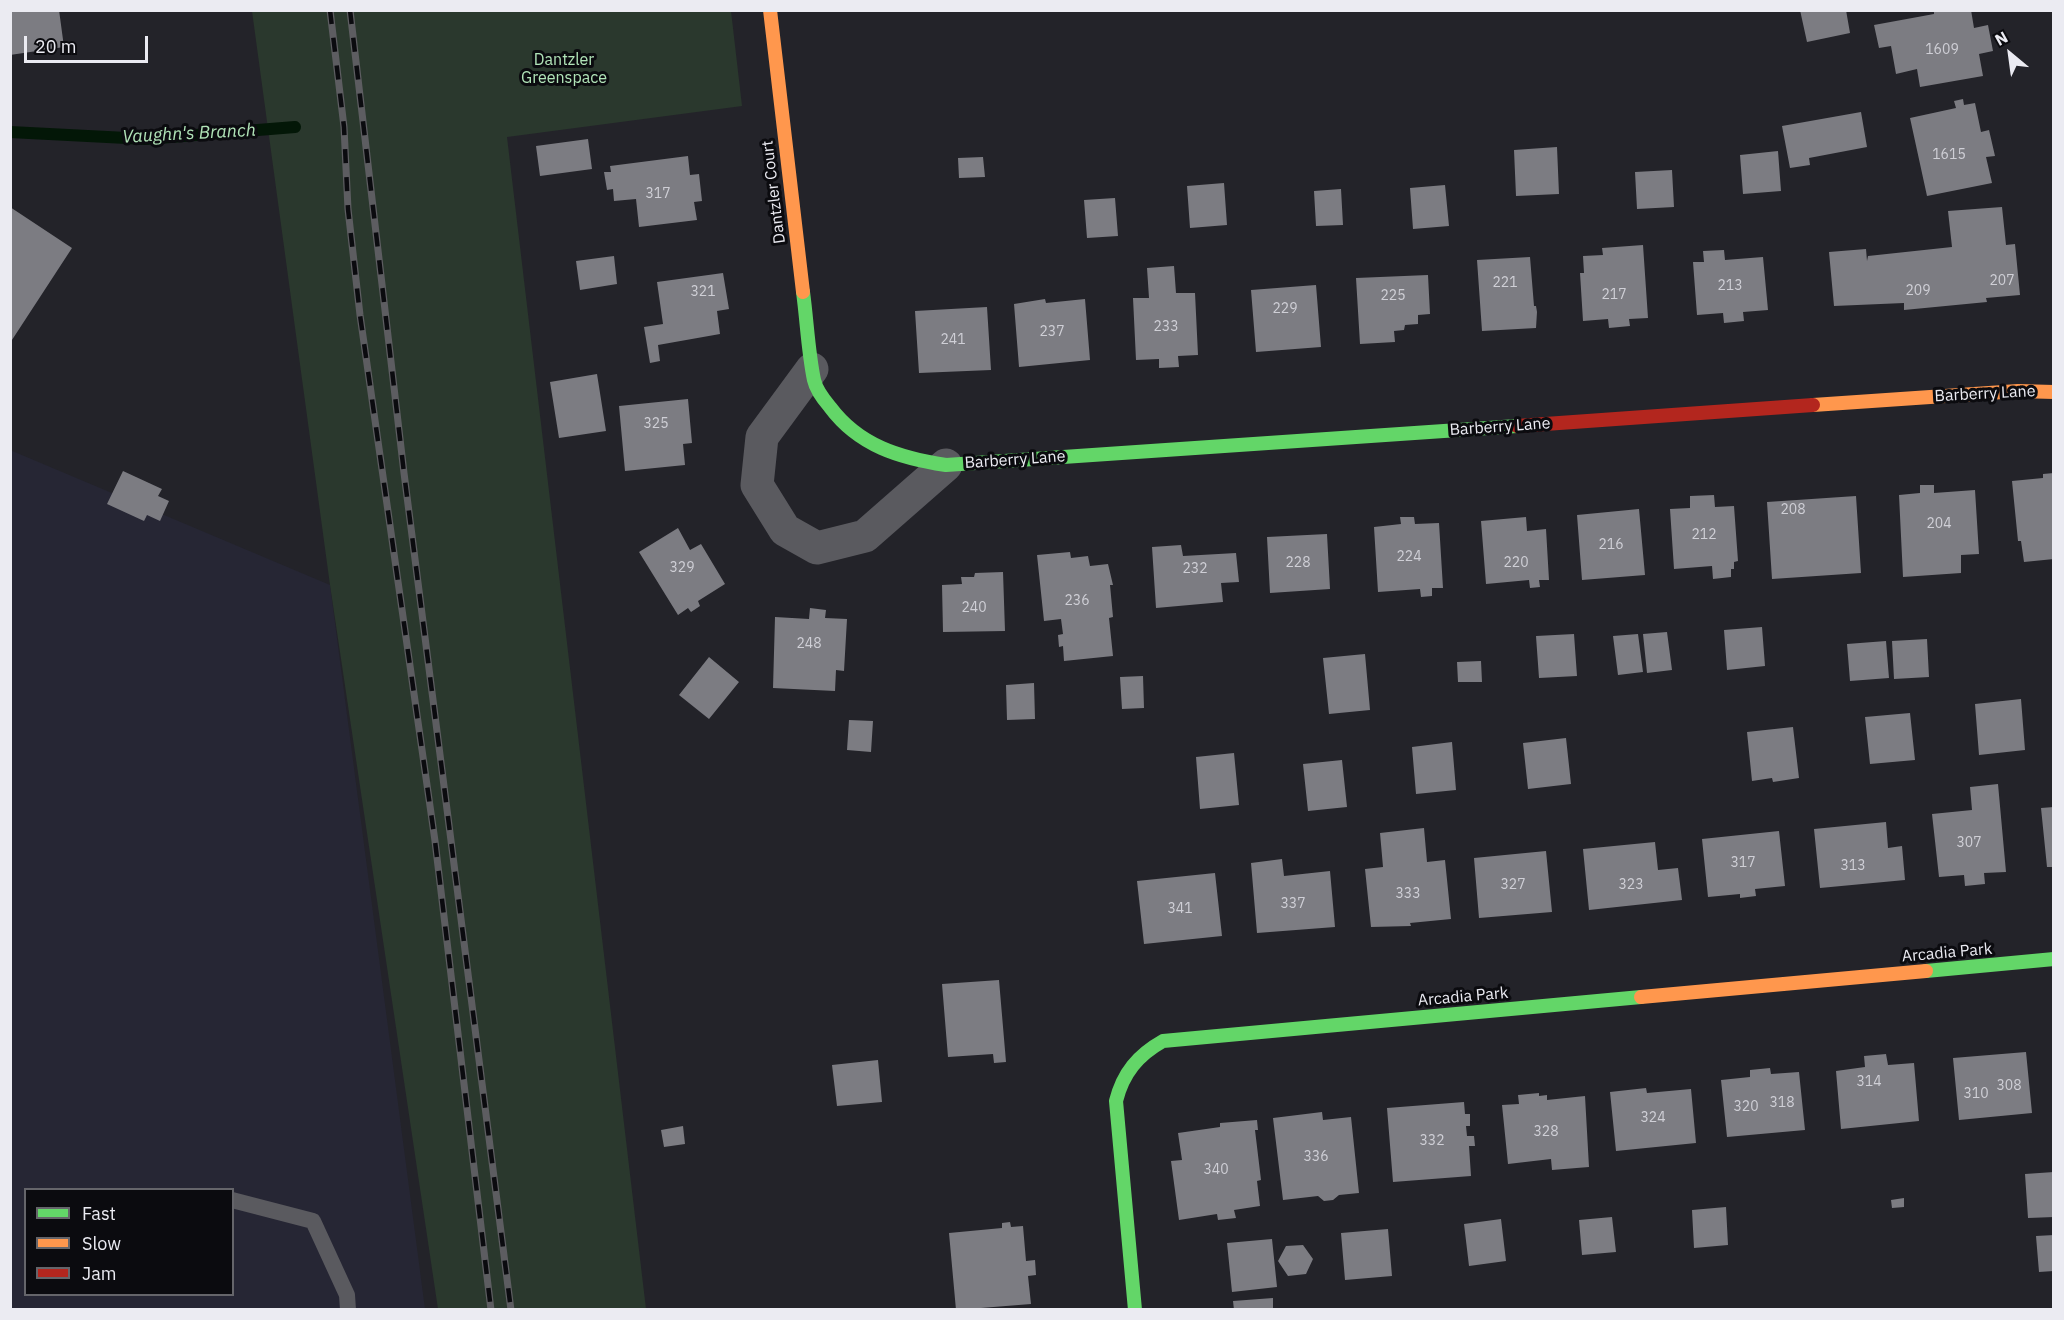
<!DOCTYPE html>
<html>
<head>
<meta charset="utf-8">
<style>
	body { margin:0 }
	#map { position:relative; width:2064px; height:1320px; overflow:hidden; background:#232329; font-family:"IBM Plex Sans",sans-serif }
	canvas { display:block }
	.frame { position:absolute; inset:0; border:12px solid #ebebf2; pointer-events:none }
	.legend { position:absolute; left:24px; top:1188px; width:210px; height:108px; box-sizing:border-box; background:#0b0b0f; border:2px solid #65656a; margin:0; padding:8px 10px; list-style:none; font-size:18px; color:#ebebf2 }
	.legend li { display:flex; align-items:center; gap:12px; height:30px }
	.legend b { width:30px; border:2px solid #65656a }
	.north { position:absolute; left:1980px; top:24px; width:60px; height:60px; -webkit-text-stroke:4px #0b0b0f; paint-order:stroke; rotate:331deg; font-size:16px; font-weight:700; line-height:24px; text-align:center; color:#ebebf2 }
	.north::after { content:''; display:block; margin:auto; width:21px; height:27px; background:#ebebf2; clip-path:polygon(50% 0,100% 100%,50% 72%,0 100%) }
	.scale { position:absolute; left:24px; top:36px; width:124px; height:27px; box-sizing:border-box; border:3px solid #ebebf2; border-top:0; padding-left:8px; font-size:18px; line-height:21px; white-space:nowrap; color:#ebebf2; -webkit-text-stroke:4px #0b0b0f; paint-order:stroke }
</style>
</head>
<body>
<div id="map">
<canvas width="2064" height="1320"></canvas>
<div class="frame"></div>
<ul class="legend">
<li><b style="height:8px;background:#63d668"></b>Fast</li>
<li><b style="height:8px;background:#ff974d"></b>Slow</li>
<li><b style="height:8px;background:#b3261e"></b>Jam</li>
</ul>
<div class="north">N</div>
<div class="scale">20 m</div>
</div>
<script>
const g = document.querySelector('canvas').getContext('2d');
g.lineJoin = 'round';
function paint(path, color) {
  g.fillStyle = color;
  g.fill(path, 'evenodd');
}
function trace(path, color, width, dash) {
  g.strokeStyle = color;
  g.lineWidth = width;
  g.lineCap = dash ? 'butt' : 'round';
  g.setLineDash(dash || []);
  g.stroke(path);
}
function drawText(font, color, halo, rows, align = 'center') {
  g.font = font + ' "IBM Plex Sans",sans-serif';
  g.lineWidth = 6;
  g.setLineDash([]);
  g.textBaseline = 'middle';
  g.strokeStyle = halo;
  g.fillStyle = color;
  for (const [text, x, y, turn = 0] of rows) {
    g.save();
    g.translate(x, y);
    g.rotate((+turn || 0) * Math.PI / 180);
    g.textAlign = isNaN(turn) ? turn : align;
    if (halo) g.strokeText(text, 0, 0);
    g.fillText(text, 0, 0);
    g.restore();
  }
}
const built = new Path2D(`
	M 10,450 L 330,585 L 425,1309 L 11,1309 ZM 26,1190 L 232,1190 L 232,1294 L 26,1294 Z`);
const green = new Path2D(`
	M 252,11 L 731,11 L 742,106 L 507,137 L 646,1309 L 438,1309 L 330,585 Z`);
const stream = new Path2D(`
	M 10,132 L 146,139 L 295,127`);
const building = new Path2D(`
	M 10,10 L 59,10 L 64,47 L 10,55 Z
	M 1800,10 L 1846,10 L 1850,33 L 1807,42 Z
	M 1934,10 L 1971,10 L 1974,28 L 1988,25 L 1993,51 L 1979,54 L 1983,76 L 1920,87 L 1917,69 L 1896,74 L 1891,46 L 1879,48 L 1874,25 L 1934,14 Z
	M 1963,99 L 1964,105 L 1975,103 L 1981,132 L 1989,130 L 1995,156 L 1986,157 L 1992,183 L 1927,196 L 1910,118 L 1956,108 L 1954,101 Z
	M 1861,112 L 1867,147 L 1809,158 L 1810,165 L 1790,168 L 1782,126 Z
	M 588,139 L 592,169 L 540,176 L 536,146 Z
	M 1557,147 L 1559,194 L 1516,196 L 1514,150 Z
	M 1778,151 L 1781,191 L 1743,194 L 1740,155 Z
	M 688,156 L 690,175 L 699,174 L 702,201 L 694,202 L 697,220 L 639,227 L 636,199 L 614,201 L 613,189 L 607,190 L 604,172 L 611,172 L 610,166 Z
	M 983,157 L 985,177 L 959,178 L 958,158 Z
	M 1672,170 L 1674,207 L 1637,209 L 1635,172 Z
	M 1224,183 L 1227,225 L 1190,228 L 1187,186 Z
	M 1445,185 L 1449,226 L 1413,229 L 1410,188 Z
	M 1341,189 L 1343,225 L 1316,226 L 1314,191 Z
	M 1115,198 L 1118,236 L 1087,238 L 1084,200 Z
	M 10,207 L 72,248 L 10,343 Z
	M 2002,207 L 2006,245 L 2015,244 L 2020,295 L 1986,298 L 1987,302 L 1904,310 L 1904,303 L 1834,306 L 1829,252 L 1866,249 L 1867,261 L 1868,256 L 1952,247 L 1948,211 Z
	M 1643,245 L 1648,318 L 1629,319 L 1630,326 L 1609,328 L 1608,319 L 1583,321 L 1580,273 L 1584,273 L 1583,256 L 1603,255 L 1602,248 Z
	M 1724,250 L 1725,260 L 1763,257 L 1768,310 L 1743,312 L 1744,321 L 1724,323 L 1723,313 L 1697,315 L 1693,262 L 1704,262 L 1703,251 Z
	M 614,256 L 617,284 L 580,290 L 576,261 Z
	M 1530,257 L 1534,306 L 1536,306 L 1537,312 L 1536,328 L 1482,331 L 1477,260 Z
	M 1174,266 L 1176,293 L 1195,293 L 1198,355 L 1178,356 L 1179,367 L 1159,368 L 1159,359 L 1136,360 L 1133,298 L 1149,298 L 1147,268 Z
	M 723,273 L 729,309 L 717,311 L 720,334 L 658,345 L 660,361 L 650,363 L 644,327 L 663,324 L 657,282 Z
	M 1428,275 L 1430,314 L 1418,315 L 1418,324 L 1405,325 L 1404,330 L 1394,331 L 1395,342 L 1360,344 L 1356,278 Z
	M 1316,285 L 1321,347 L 1256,352 L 1251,290 Z
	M 1045,299 L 1046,303 L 1085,299 L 1090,360 L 1019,367 L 1014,304 Z
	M 987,307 L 991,370 L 919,373 L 915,311 Z
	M 597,374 L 606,431 L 559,438 L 550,382 Z
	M 688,399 L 692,443 L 683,444 L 685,465 L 625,471 L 619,406 Z
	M 123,471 L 162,489 L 158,496 L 169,501 L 160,521 L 147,515 L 144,521 L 107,504 Z
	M 2054,473 L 2054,559 L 2024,562 L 2021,541 L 2018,541 L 2012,481 L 2043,478 L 2043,474 Z
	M 1920,485 L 1934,485 L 1934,493 L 1975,490 L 1979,554 L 1961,555 L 1961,573 L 1903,577 L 1899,495 L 1920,493 Z
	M 1714,495 L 1715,507 L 1734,506 L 1738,561 L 1734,562 L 1734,569 L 1731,569 L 1731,577 L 1713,579 L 1712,566 L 1674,569 L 1670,509 L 1690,508 L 1690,496 Z
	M 1856,496 L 1861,573 L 1772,579 L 1767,502 Z
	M 1639,509 L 1645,575 L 1582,580 L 1577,515 Z
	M 1400,517 L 1414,517 L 1415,524 L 1439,523 L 1443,588 L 1432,588 L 1432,596 L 1421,597 L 1420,589 L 1378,592 L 1374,527 L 1401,524 Z
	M 1526,517 L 1527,531 L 1546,529 L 1549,580 L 1539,580 L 1540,587 L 1530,588 L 1529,580 L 1486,584 L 1481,521 Z
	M 678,528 L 690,550 L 701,544 L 725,584 L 698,601 L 700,606 L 691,612 L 688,608 L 678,615 L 639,552 Z
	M 1327,534 L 1330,589 L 1270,593 L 1267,537 Z
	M 1181,545 L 1183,556 L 1236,553 L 1239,582 L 1221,583 L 1223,602 L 1156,608 L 1152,547 Z
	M 1070,552 L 1071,558 L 1088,556 L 1090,566 L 1108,564 L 1113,585 L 1110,585 L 1113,617 L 1109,618 L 1113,656 L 1064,661 L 1063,646 L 1059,647 L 1058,635 L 1063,634 L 1061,619 L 1044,621 L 1037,555 Z
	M 1003,572 L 1005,631 L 943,632 L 942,585 L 962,584 L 961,577 L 974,577 L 975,573 Z
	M 810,608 L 826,610 L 825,618 L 847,619 L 844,671 L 836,670 L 835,691 L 773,688 L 775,617 L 809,619 Z
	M 1762,627 L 1765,666 L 1727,670 L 1724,630 Z
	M 1667,632 L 1672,670 L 1647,673 L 1643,634 Z
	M 1574,634 L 1577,676 L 1539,678 L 1536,636 Z
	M 1638,634 L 1643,672 L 1618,675 L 1613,636 Z
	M 1927,639 L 1929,677 L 1894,679 L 1892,641 Z
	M 1886,641 L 1889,678 L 1850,681 L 1847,644 Z
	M 1365,654 L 1370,710 L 1329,714 L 1323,658 Z
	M 709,657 L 739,682 L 709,719 L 679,695 Z
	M 1481,661 L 1482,682 L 1458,682 L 1457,662 Z
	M 1143,676 L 1144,708 L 1122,709 L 1120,677 Z
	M 1034,683 L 1035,719 L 1007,720 L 1006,685 Z
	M 2021,699 L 2025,750 L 1979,755 L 1975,704 Z
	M 1910,713 L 1915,760 L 1870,764 L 1865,717 Z
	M 849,720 L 873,721 L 871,752 L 847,750 Z
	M 1793,727 L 1799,778 L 1773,782 L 1772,778 L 1752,781 L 1747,732 Z
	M 1566,738 L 1571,784 L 1528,789 L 1523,743 Z
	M 1452,742 L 1456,790 L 1416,794 L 1412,747 Z
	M 1234,753 L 1239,805 L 1200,809 L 1196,757 Z
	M 1342,760 L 1347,807 L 1308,811 L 1303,764 Z
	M 1998,784 L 2006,872 L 1984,873 L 1985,884 L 1965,886 L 1964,875 L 1939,877 L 1932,814 L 1972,810 L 1970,787 Z
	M 2054,807 L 2054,867 L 2047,867 L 2041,808 Z
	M 1886,822 L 1888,848 L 1902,846 L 1905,880 L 1820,888 L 1814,829 Z
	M 1424,828 L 1427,862 L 1445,860 L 1451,919 L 1410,923 L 1411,926 L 1371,927 L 1365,869 L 1383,867 L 1380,833 Z
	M 1779,831 L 1785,886 L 1755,889 L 1756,896 L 1740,898 L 1740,894 L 1708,897 L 1702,839 Z
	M 1655,842 L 1658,870 L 1678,868 L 1682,900 L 1589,910 L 1583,849 Z
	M 1546,851 L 1552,912 L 1479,918 L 1474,858 Z
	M 1282,859 L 1284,876 L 1330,871 L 1335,927 L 1257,933 L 1251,863 Z
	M 1215,873 L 1222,936 L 1144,944 L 1137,881 Z
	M 999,980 L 1006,1062 L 994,1063 L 993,1054 L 948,1057 L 942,984 Z
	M 2026,1052 L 2032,1113 L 1959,1120 L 1953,1058 Z
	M 1886,1054 L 1888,1065 L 1914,1063 L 1919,1121 L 1841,1129 L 1836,1071 L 1865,1067 L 1864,1056 Z
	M 878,1060 L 882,1102 L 837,1106 L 832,1065 Z
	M 1770,1068 L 1771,1074 L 1799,1072 L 1805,1130 L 1727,1137 L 1721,1080 L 1750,1077 L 1750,1070 Z
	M 1646,1088 L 1647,1093 L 1691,1089 L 1696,1143 L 1616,1151 L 1610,1092 Z
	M 1539,1093 L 1539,1096 L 1547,1095 L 1547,1100 L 1585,1096 L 1589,1167 L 1552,1170 L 1551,1159 L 1508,1164 L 1502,1105 L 1519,1104 L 1518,1095 Z
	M 1464,1102 L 1465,1114 L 1470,1114 L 1470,1126 L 1466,1126 L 1467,1136 L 1474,1136 L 1475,1146 L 1469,1146 L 1471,1176 L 1393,1182 L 1387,1108 Z
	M 1322,1112 L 1323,1120 L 1351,1117 L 1359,1193 L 1339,1195 L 1333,1200 L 1324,1201 L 1318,1196 L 1283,1200 L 1273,1118 Z
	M 1257,1120 L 1258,1130 L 1255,1130 L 1261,1180 L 1257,1181 L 1260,1206 L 1234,1210 L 1236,1218 L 1218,1220 L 1217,1214 L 1179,1220 L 1171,1161 L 1182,1160 L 1178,1133 L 1220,1127 L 1220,1123 Z
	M 683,1126 L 685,1144 L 664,1147 L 661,1130 Z
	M 2054,1172 L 2054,1217 L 2028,1218 L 2025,1174 Z
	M 1904,1198 L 1904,1207 L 1892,1208 L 1891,1200 Z
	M 1726,1207 L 1728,1245 L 1694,1248 L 1692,1210 Z
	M 1612,1217 L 1616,1252 L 1582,1255 L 1579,1220 Z
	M 1501,1219 L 1506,1261 L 1469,1266 L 1464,1224 Z
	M 1010,1222 L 1011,1227 L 1023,1226 L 1026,1261 L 1035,1260 L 1036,1275 L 1028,1276 L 1031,1304 L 956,1310 L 949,1233 L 1002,1228 L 1002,1223 Z
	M 1388,1229 L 1392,1276 L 1345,1280 L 1341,1233 Z
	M 2054,1235 L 2054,1271 L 2039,1272 L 2036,1236 Z
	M 1272,1239 L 1277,1287 L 1232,1292 L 1227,1243 Z
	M 1303,1245 L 1313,1259 L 1306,1274 L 1288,1276 L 1278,1261 L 1286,1246 Z
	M 1273,1298 L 1273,1310 L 1234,1310 L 1233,1301 Z`);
const lane = new Path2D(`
	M 232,1200 L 313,1221 L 347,1295 L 348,1310`);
const street = new Path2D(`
	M 812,369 L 762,437 L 757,485 L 785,530 L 817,548 L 865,536 L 946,465`);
const fast = new Path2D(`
	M 803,292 C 807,321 808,351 814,380 C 816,389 824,400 830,407 C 859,446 900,458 946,465 L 1517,426
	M 1926,971 L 2054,959
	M 1135,1310 L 1116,1101 C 1123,1073 1138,1055 1163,1041 L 1641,997`);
const slow = new Path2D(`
	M 770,10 L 803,292
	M 1813,405 L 2018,391 L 2054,392
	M 1641,997 L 1926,971`);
const jam = new Path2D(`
	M 1517,426 L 1813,405`);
const rail = new Path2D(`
	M 330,10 L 344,127 L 348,209 L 360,315 L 435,841 L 491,1310
	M 350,10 L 404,473 L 511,1310`);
const numberNames = [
	["1609",1942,50],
	["1615",1949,155],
	["317",658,194],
	["207",2002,281],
	["221",1505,283],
	["213",1730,286],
	["209",1918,291],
	["321",703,292],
	["217",1614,295],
	["225",1393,296],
	["229",1285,309],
	["233",1166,327],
	["237",1052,332],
	["241",953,340],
	["325",656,424],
	["208",1793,510],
	["204",1939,524],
	["212",1704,535],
	["216",1611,545],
	["224",1409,557],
	["228",1298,563],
	["220",1516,563],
	["329",682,568],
	["232",1195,569],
	["236",1077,601],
	["240",974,608],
	["248",809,644],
	["307",1969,843],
	["317",1743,863],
	["313",1853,866],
	["327",1513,885],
	["323",1631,885],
	["333",1408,894],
	["337",1293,904],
	["341",1180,909],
	["314",1869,1082],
	["308",2009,1086],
	["310",1976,1094],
	["318",1782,1103],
	["320",1746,1107],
	["324",1653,1118],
	["328",1546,1132],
	["332",1432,1141],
	["336",1316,1157],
	["340",1216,1170]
];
const parkNames = [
	["Dantzler",564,60],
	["Greenspace",564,78]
];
const streetNames = [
	["Dantzler Court",774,192,-97],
	["Barberry Lane",1985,394,-3],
	["Barberry Lane",1500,427,-4],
	["Barberry Lane",1015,460,-4],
	["Arcadia Park",1947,953,-5],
	["Arcadia Park",1463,997,-5]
];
const waterNames = [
	["Vaughn's Branch",189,134,-3]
];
paint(built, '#262634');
paint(green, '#2a382d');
trace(stream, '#031707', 12);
paint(building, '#7c7c82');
trace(lane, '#5a5a5f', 16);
trace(street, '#5a5a5f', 33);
trace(fast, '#63d668', 14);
trace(slow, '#ff974d', 14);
trace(jam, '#b3261e', 14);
trace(rail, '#5d5d61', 7);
trace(rail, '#0b0b0f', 4.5, [14]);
drawText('14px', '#cfcfd6', null, numberNames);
drawText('16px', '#b1e4b8', '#0b0b0f', parkNames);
drawText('16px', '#ebebf2', '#0b0b0f', streetNames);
drawText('italic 18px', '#b0e3b7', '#0b0b0f', waterNames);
</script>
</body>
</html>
